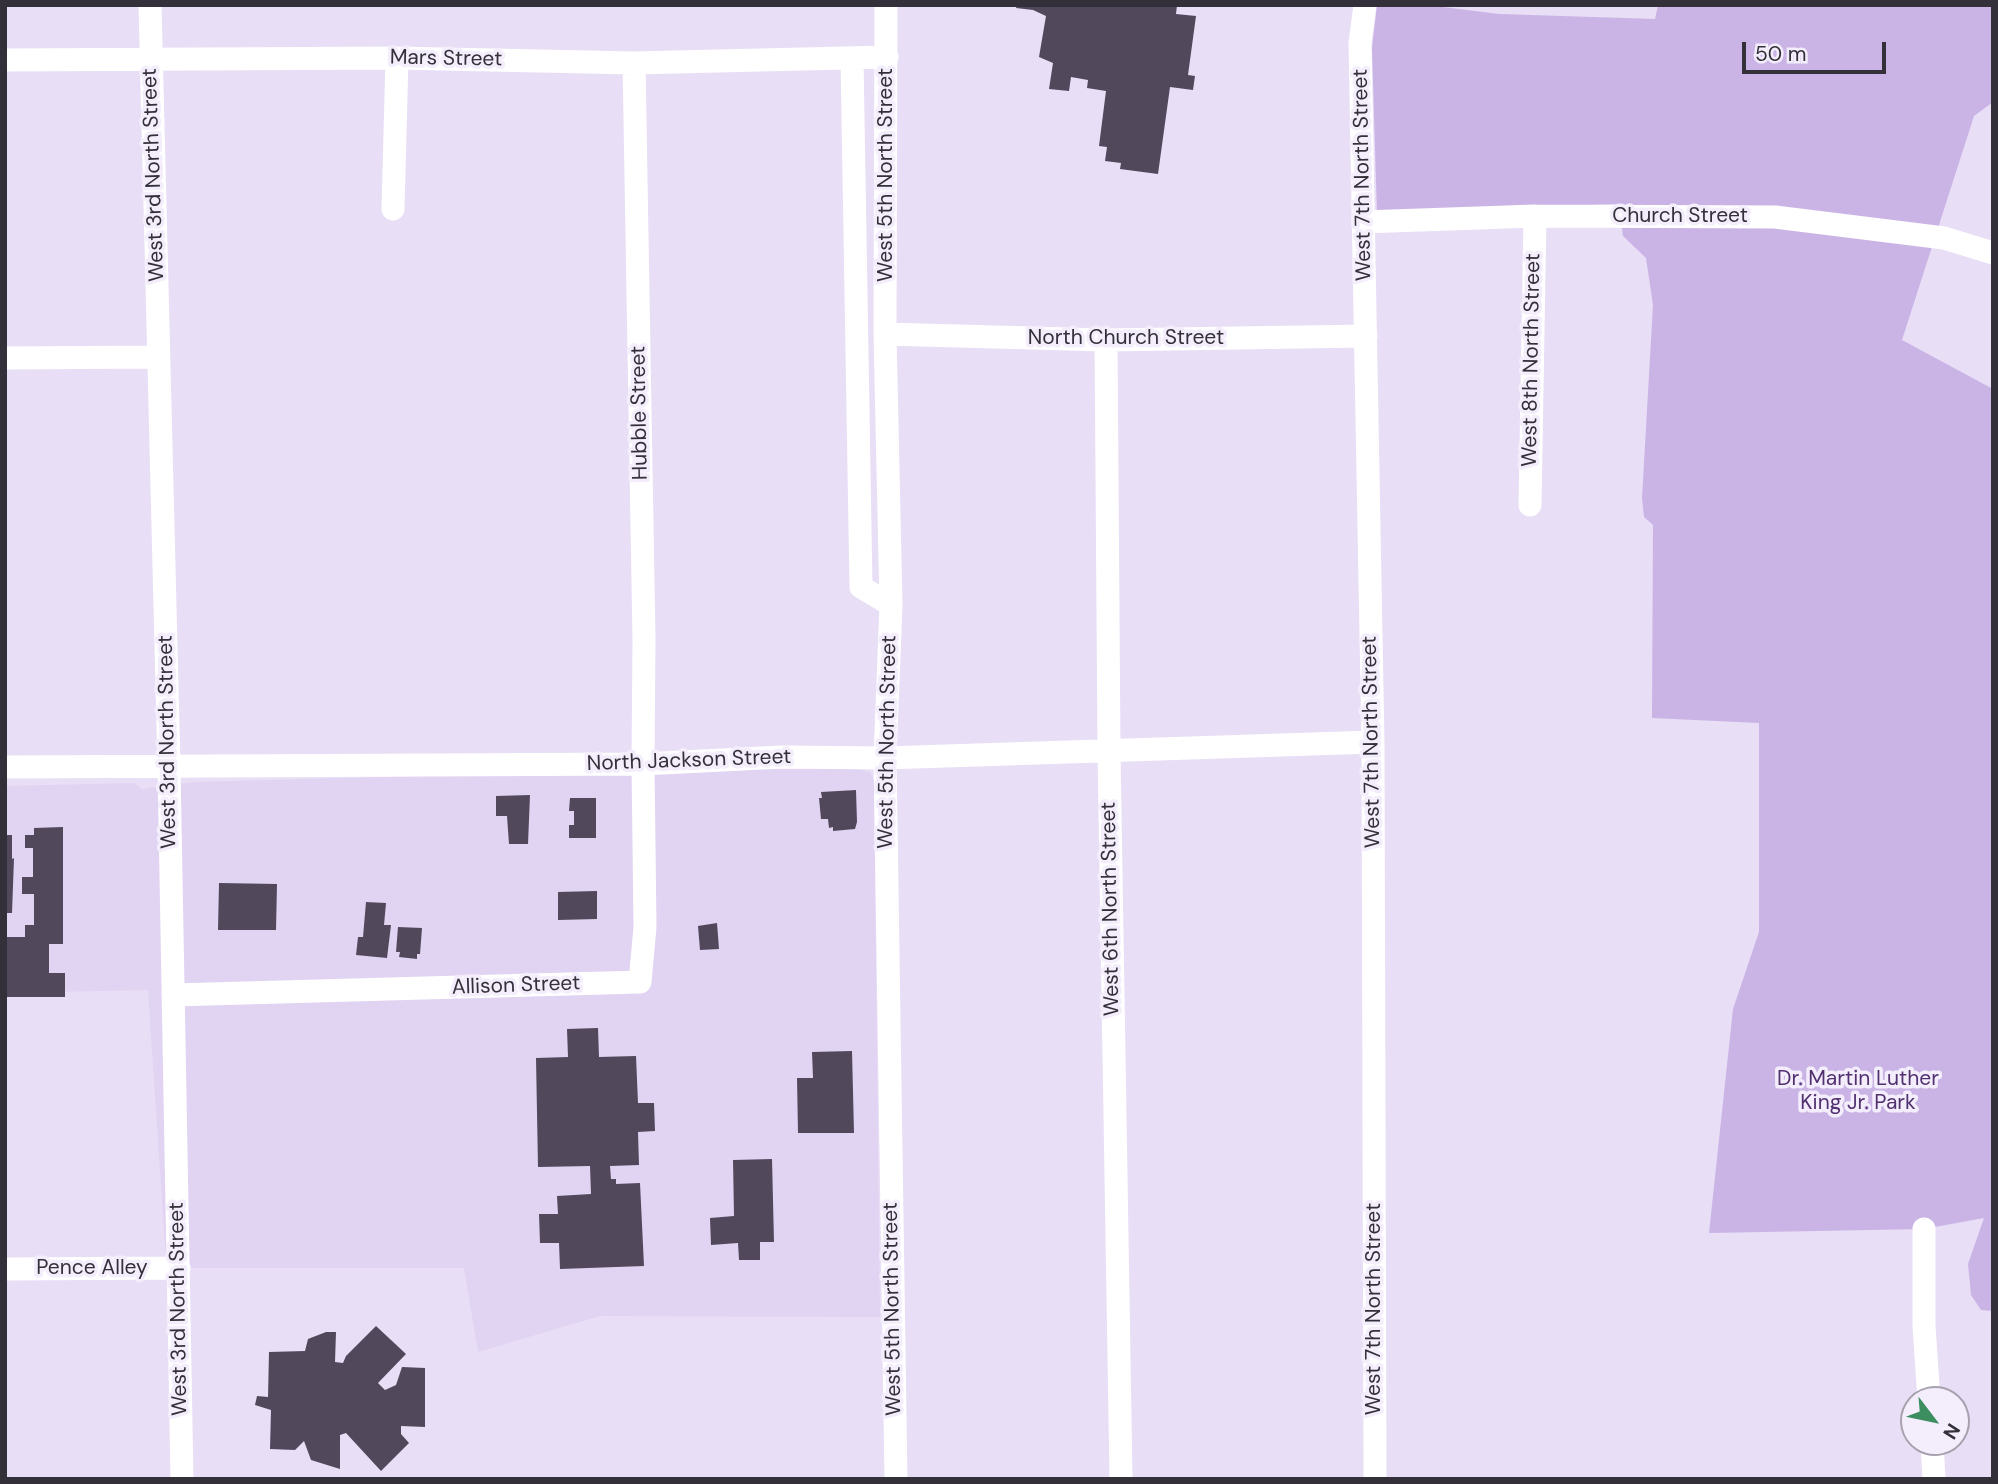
<!DOCTYPE html>
<html>
<head>
<meta charset="utf-8">
<style>
	body { margin:0 }
	#map { position:relative; width:1998px; height:1484px; overflow:hidden; background:#e8def6; font-family:"DM Sans",sans-serif }
	canvas { display:block }
	.frame { position:absolute; inset:0; border:7px solid #343039; pointer-events:none }
	.north { position:absolute; left:1900px; top:1386px; width:70px; height:70px; box-sizing:border-box; background:#f3edfc; border:2px solid #a7a1ae; border-radius:50%; rotate:122deg; font-size:19px; font-weight:700; line-height:28px; text-align:center; color:#343039 }
	.north::after { content:''; display:block; margin:auto; width:24px; height:32px; background:#3c8d5f; clip-path:polygon(50% 0,100% 100%,50% 72%,0 100%) }
	.scale { position:absolute; left:1742px; top:42px; width:144px; height:32px; box-sizing:border-box; border:4px solid #343039; border-top:0; padding-left:9px; font-size:21px; line-height:24px; white-space:nowrap; color:#343039; -webkit-text-stroke:5px #f3edfc; paint-order:stroke }
</style>
</head>
<body>
<div id="map">
<canvas width="1998" height="1484"></canvas>
<div class="frame"></div>
<div class="north">N</div>
<div class="scale">50 m</div>
</div>
<script>
const g = document.querySelector('canvas').getContext('2d');
g.lineJoin = 'round';
function paint(path, color) {
  g.fillStyle = color;
  g.fill(path, 'evenodd');
}
function trace(path, color, width, dash) {
  g.strokeStyle = color;
  g.lineWidth = width;
  g.lineCap = dash ? 'butt' : 'round';
  g.setLineDash(dash || []);
  g.stroke(path);
}
function drawText(font, color, halo, rows, align = 'center') {
  g.font = font + ' "DM Sans",sans-serif';
  g.lineWidth = 7;
  g.setLineDash([]);
  g.textBaseline = 'middle';
  g.strokeStyle = halo;
  g.fillStyle = color;
  for (const [text, x, y, turn = 0] of rows) {
    g.save();
    g.translate(x, y);
    g.rotate((+turn || 0) * Math.PI / 180);
    g.textAlign = isNaN(turn) ? turn : align;
    if (halo) g.strokeText(text, 0, 0);
    g.fillText(text, 0, 0);
    g.restore();
  }
}
const built = new Path2D(`
	M 691,769 L 860,769 L 870,772 L 874,781 L 880,1317 L 600,1316 L 478,1352 L 464,1268 L 191,1268 L 166,1261 L 148,990 L 5,993 L 5,786 L 134,783 L 142,789 L 195,782 Z`);
const green = new Path2D(`
	M 1377,5 L 1427,5 L 1499,14 L 1655,19 L 1658,5 L 1993,5 L 1993,102 L 1974,116 L 1902,340 L 1993,389 L 1993,1311 L 1981,1310 L 1971,1295 L 1968,1264 L 1984,1218 L 1924,1229 L 1709,1233 L 1733,1009 L 1759,932 L 1759,723 L 1652,718 L 1653,525 L 1644,517 L 1642,498 L 1653,305 L 1646,258 L 1623,236 L 1619,204 L 1377,213 L 1372,48 Z`);
const building = new Path2D(`
	M 1017,5 L 1177,5 L 1176,14 L 1196,16 L 1188,75 L 1195,76 L 1193,90 L 1170,87 L 1158,174 L 1120,169 L 1121,163 L 1105,161 L 1107,147 L 1099,146 L 1106,91 L 1087,88 L 1088,80 L 1071,77 L 1069,91 L 1049,89 L 1053,63 L 1039,57 L 1046,16 L 1033,10 L 1016,8 Z
	M 856,790 L 857,822 L 855,829 L 833,831 L 833,827 L 829,828 L 828,819 L 821,819 L 819,798 L 822,798 L 821,792 Z
	M 530,795 L 528,844 L 509,844 L 507,816 L 496,816 L 496,796 Z
	M 570,798 L 596,798 L 596,838 L 569,838 L 569,825 L 574,825 L 574,811 L 569,811 Z
	M 63,827 L 63,944 L 49,944 L 49,973 L 65,973 L 65,997 L 6,997 L 5,937 L 25,937 L 25,925 L 34,925 L 34,894 L 22,894 L 22,877 L 33,877 L 33,848 L 25,848 L 25,835 L 34,835 L 34,828 Z
	M 5,835 L 12,835 L 12,859 L 14,858 L 12,913 L 5,913 Z
	M 219,883 L 277,884 L 276,930 L 218,930 Z
	M 597,891 L 597,919 L 558,920 L 558,892 Z
	M 366,902 L 386,903 L 384,925 L 391,925 L 387,958 L 356,955 L 358,937 L 363,937 Z
	M 717,923 L 719,949 L 700,950 L 698,926 Z
	M 398,927 L 422,928 L 420,954 L 417,954 L 417,959 L 399,957 L 400,952 L 396,952 Z
	M 598,1028 L 599,1057 L 636,1056 L 638,1103 L 654,1103 L 655,1131 L 638,1132 L 639,1165 L 610,1166 L 611,1179 L 616,1179 L 616,1184 L 640,1183 L 644,1266 L 560,1269 L 559,1243 L 540,1243 L 539,1214 L 558,1214 L 557,1196 L 591,1194 L 590,1166 L 538,1167 L 536,1058 L 568,1057 L 567,1029 Z
	M 852,1051 L 854,1133 L 798,1133 L 797,1078 L 813,1078 L 812,1052 Z
	M 772,1159 L 774,1242 L 760,1242 L 760,1260 L 739,1260 L 738,1243 L 711,1245 L 710,1218 L 734,1216 L 733,1160 Z
	M 376,1326 L 406,1354 L 378,1383 L 385,1390 L 396,1385 L 402,1367 L 425,1368 L 425,1427 L 401,1426 L 401,1434 L 409,1443 L 381,1471 L 346,1433 L 340,1435 L 340,1469 L 311,1460 L 304,1441 L 295,1450 L 270,1449 L 271,1410 L 255,1405 L 257,1396 L 268,1397 L 269,1352 L 305,1351 L 308,1339 L 326,1332 L 336,1332 L 335,1362 L 343,1363 L 346,1356 Z`);
const street = new Path2D(`
	M 150,5 L 169,767 L 182,1479
	M 886,5 L 885,334 L 891,605 L 885,758 L 896,1479
	M 1365,5 L 1360,43 L 1373,742 L 1375,1479
	M 852,58 L 861,587 L 891,605
	M 5,60 L 397,58 L 634,63 L 887,57
	M 393,209 L 397,58
	M 1363,222 L 1535,216 L 1775,217 L 1944,238 L 1993,253
	M 885,334 L 1106,340 L 1366,336
	M 1106,340 L 1109,751 L 1121,1479
	M 5,358 L 158,357
	M 1530,505 L 1535,216
	M 5,767 L 643,764 L 782,757 L 885,758 L 1373,742
	M 173,995 L 640,982 L 645,927 L 643,764 L 644,639 L 634,63
	M 1924,1229 L 1924,1326 L 1929,1400
	M 5,1269 L 179,1268
	M 1932,1442 L 1934,1479`);
const streetNames = [
	["Mars Street",446,59,1],
	["West 3rd North Street",154,175,-92],
	["West 5th North Street",886,175,-90],
	["West 7th North Street",1363,175,-91],
	["Church Street",1680,216],
	["North Church Street",1126,338],
	["West 8th North Street",1532,360,-89],
	["Hubble Street",640,413,-91],
	["West 3rd North Street",168,742,-91],
	["West 5th North Street",888,742,-89],
	["West 7th North Street",1372,742,-91],
	["North Jackson Street",689,761,-2],
	["West 6th North Street",1111,909,-91],
	["Allison Street",516,986,-2],
	["Pence Alley",92,1268],
	["West 3rd North Street",179,1309,-91],
	["West 5th North Street",893,1309,-91],
	["West 7th North Street",1374,1309,-90]
];
const parkNames = [
	["Dr. Martin Luther",1858,1079],
	["King Jr. Park",1858,1103]
];
paint(built, '#e1d3f2');
paint(green, '#cab3e5');
paint(building, '#51485c');
trace(street, '#fff', 23);
drawText('21px', '#343039', '#f3edfc', streetNames);
drawText('21px', '#51316f', '#f3edfc', parkNames);
</script>
</body>
</html>
